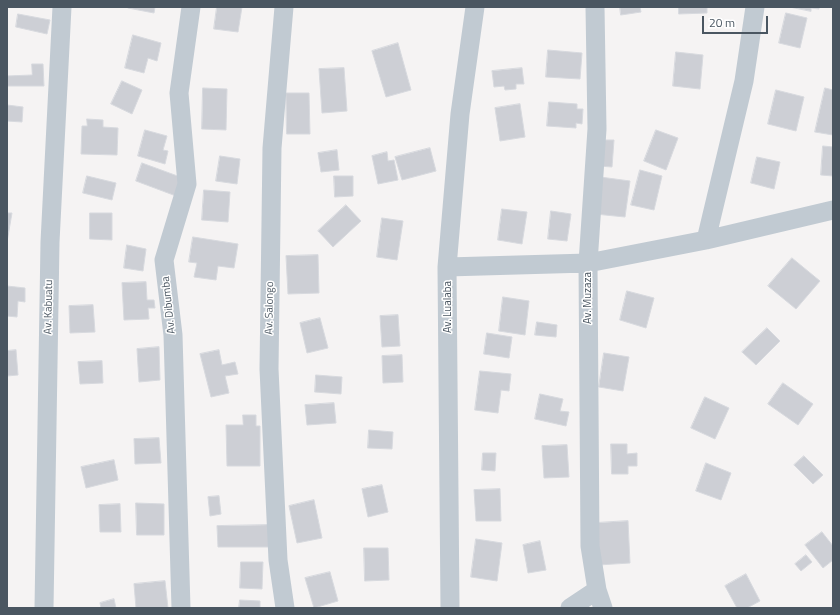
<!DOCTYPE html>
<html>
<head>
<meta charset="utf-8">
<style>
	body { margin:0 }
	#map { position:relative; width:840px; height:615px; overflow:hidden; background:#f5f3f3; font-family:"Titillium Web",sans-serif }
	canvas { display:block }
	.frame { position:absolute; inset:0; border:8px solid #4a5661; pointer-events:none }
	.scale { position:absolute; left:702px; top:16px; width:66px; height:18px; box-sizing:border-box; border:2px solid #4a5661; border-top:0; padding-left:5px; font-size:12px; line-height:14px; white-space:nowrap; color:#4a5661; -webkit-text-stroke:3px #fff; paint-order:stroke }
</style>
</head>
<body>
<div id="map">
<canvas width="840" height="615"></canvas>
<div class="frame"></div>
<div class="scale">20 m</div>
</div>
<script>
const g = document.querySelector('canvas').getContext('2d');
g.lineJoin = 'round';
function paint(path, color) {
  g.fillStyle = color;
  g.fill(path, 'evenodd');
}
function trace(path, color, width, dash) {
  g.strokeStyle = color;
  g.lineWidth = width;
  g.lineCap = dash ? 'butt' : 'round';
  g.setLineDash(dash || []);
  g.stroke(path);
}
function drawText(font, color, halo, rows, align = 'center') {
  g.font = font + ' "Titillium Web",sans-serif';
  g.lineWidth = 3;
  g.setLineDash([]);
  g.textBaseline = 'middle';
  g.strokeStyle = halo;
  g.fillStyle = color;
  for (const [text, x, y, turn = 0] of rows) {
    g.save();
    g.translate(x, y);
    g.rotate((+turn || 0) * Math.PI / 180);
    g.textAlign = isNaN(turn) ? turn : align;
    if (halo) g.strokeText(text, 0, 0);
    g.fillText(text, 0, 0);
    g.restore();
  }
}
const building = new Path2D(`
	M 128,7 L 155,7 L 154,13 L 128,8 Z
	M 217,7 L 242,7 L 238,32 L 214,29 Z
	M 620,7 L 640,7 L 641,12 L 621,15 Z
	M 679,7 L 707,7 L 707,13 L 679,14 Z
	M 790,7 L 819,7 L 819,9 L 811,8 L 811,11 Z
	M 786,13 L 807,18 L 800,48 L 779,43 Z
	M 18,14 L 50,20 L 47,34 L 16,27 Z
	M 133,35 L 161,43 L 157,61 L 148,58 L 144,73 L 125,68 Z
	M 398,43 L 411,90 L 386,97 L 372,51 Z
	M 548,50 L 582,53 L 580,79 L 546,77 Z
	M 676,52 L 703,55 L 700,89 L 673,86 Z
	M 32,64 L 43,64 L 44,86 L 7,86 L 7,76 L 32,75 Z
	M 344,68 L 347,111 L 322,113 L 319,69 Z
	M 522,68 L 524,84 L 516,84 L 516,89 L 505,90 L 504,86 L 494,87 L 492,71 Z
	M 122,81 L 142,90 L 132,114 L 111,104 Z
	M 203,88 L 227,89 L 226,130 L 202,129 Z
	M 825,88 L 833,90 L 833,135 L 815,132 Z
	M 776,90 L 804,97 L 796,131 L 768,124 Z
	M 286,93 L 309,93 L 310,134 L 287,134 Z
	M 549,102 L 577,104 L 577,109 L 583,109 L 582,124 L 576,123 L 576,128 L 547,126 Z
	M 520,104 L 525,137 L 500,141 L 495,108 Z
	M 7,105 L 23,107 L 22,122 L 7,121 Z
	M 87,119 L 103,120 L 103,127 L 118,128 L 117,155 L 81,154 L 82,126 L 87,126 Z
	M 145,130 L 167,136 L 163,150 L 168,151 L 165,164 L 138,156 Z
	M 656,130 L 678,138 L 666,170 L 644,161 Z
	M 601,140 L 614,140 L 612,167 L 599,166 Z
	M 823,146 L 833,147 L 833,176 L 821,175 Z
	M 430,148 L 436,171 L 402,180 L 395,157 Z
	M 337,150 L 339,170 L 321,172 L 318,153 Z
	M 387,152 L 388,161 L 394,160 L 398,180 L 378,184 L 372,156 Z
	M 220,156 L 240,159 L 237,184 L 216,181 Z
	M 757,157 L 780,162 L 774,189 L 751,183 Z
	M 142,163 L 183,178 L 176,196 L 136,181 Z
	M 640,170 L 662,176 L 654,210 L 631,205 Z
	M 87,176 L 116,183 L 112,200 L 83,193 Z
	M 334,176 L 353,176 L 353,196 L 335,197 Z
	M 600,177 L 630,181 L 625,217 L 595,214 Z
	M 204,190 L 230,192 L 228,222 L 202,220 Z
	M 346,205 L 361,221 L 333,247 L 318,231 Z
	M 502,209 L 527,212 L 522,244 L 498,240 Z
	M 551,211 L 571,214 L 567,241 L 548,239 Z
	M 7,213 L 12,213 L 7,242 Z
	M 90,213 L 112,213 L 112,240 L 90,239 Z
	M 382,218 L 403,221 L 397,260 L 377,257 Z
	M 193,237 L 238,244 L 234,268 L 218,266 L 216,280 L 194,277 L 197,263 L 189,262 Z
	M 127,245 L 146,249 L 143,271 L 124,268 Z
	M 318,255 L 319,293 L 288,294 L 286,256 Z
	M 792,258 L 820,281 L 796,309 L 768,286 Z
	M 146,282 L 147,300 L 154,300 L 155,308 L 148,308 L 149,319 L 124,320 L 122,283 Z
	M 7,286 L 25,288 L 25,302 L 18,301 L 17,317 L 7,316 Z
	M 627,291 L 654,298 L 646,328 L 620,320 Z
	M 503,297 L 529,301 L 525,335 L 499,331 Z
	M 93,305 L 95,332 L 70,333 L 69,306 Z
	M 398,315 L 400,346 L 382,347 L 380,316 Z
	M 320,318 L 328,348 L 307,353 L 300,323 Z
	M 537,322 L 557,325 L 556,337 L 535,335 Z
	M 767,328 L 780,341 L 756,365 L 742,352 Z
	M 487,333 L 512,337 L 509,358 L 484,354 Z
	M 159,347 L 160,380 L 139,382 L 137,349 Z
	M 16,350 L 18,375 L 7,376 L 7,351 Z
	M 219,350 L 222,365 L 235,362 L 238,374 L 225,376 L 229,393 L 211,397 L 200,354 Z
	M 604,353 L 629,357 L 623,391 L 599,387 Z
	M 402,355 L 403,382 L 383,383 L 382,356 Z
	M 102,361 L 103,383 L 80,384 L 78,362 Z
	M 480,371 L 511,374 L 509,391 L 501,390 L 498,413 L 475,410 Z
	M 316,375 L 342,377 L 341,394 L 315,392 Z
	M 783,383 L 813,404 L 798,425 L 768,404 Z
	M 540,394 L 563,399 L 560,411 L 569,412 L 566,426 L 535,419 Z
	M 705,397 L 729,408 L 715,439 L 691,428 Z
	M 334,403 L 336,423 L 307,425 L 305,405 Z
	M 243,415 L 256,415 L 256,426 L 260,426 L 260,466 L 227,466 L 226,425 L 243,425 Z
	M 369,430 L 393,432 L 392,449 L 368,448 Z
	M 159,438 L 161,463 L 135,464 L 134,439 Z
	M 611,444 L 627,444 L 627,454 L 637,453 L 637,466 L 628,466 L 628,474 L 612,474 Z
	M 567,445 L 569,477 L 544,478 L 542,446 Z
	M 483,453 L 496,453 L 495,471 L 482,470 Z
	M 804,456 L 823,475 L 813,484 L 794,465 Z
	M 114,460 L 118,480 L 86,488 L 81,467 Z
	M 706,463 L 731,473 L 721,500 L 696,491 Z
	M 382,485 L 388,512 L 368,517 L 362,489 Z
	M 500,489 L 501,521 L 476,521 L 474,490 Z
	M 219,496 L 221,514 L 210,516 L 208,497 Z
	M 314,500 L 322,538 L 297,543 L 289,506 Z
	M 136,503 L 164,504 L 164,535 L 137,535 Z
	M 120,504 L 121,532 L 100,532 L 99,505 Z
	M 628,521 L 630,563 L 598,565 L 596,523 Z
	M 268,525 L 269,547 L 218,547 L 217,526 Z
	M 822,532 L 833,546 L 833,560 L 823,568 L 805,545 Z
	M 476,539 L 502,543 L 497,581 L 471,577 Z
	M 540,541 L 546,570 L 528,573 L 523,545 Z
	M 364,548 L 388,548 L 389,580 L 365,581 Z
	M 806,555 L 812,562 L 801,571 L 795,564 Z
	M 241,562 L 263,562 L 262,589 L 240,588 Z
	M 330,572 L 338,601 L 314,608 L 305,578 Z
	M 746,574 L 760,601 L 747,608 L 737,608 L 725,586 Z
	M 165,581 L 168,608 L 136,608 L 134,584 Z
	M 114,599 L 116,608 L 101,608 L 100,603 Z
	M 240,600 L 260,601 L 260,608 L 239,608 Z`);
const street = new Path2D(`
	M 284,7 L 272,148 L 269,369 L 278,560 L 285,608
	M 595,7 L 597,129 L 588,263 L 590,546 L 597,590 L 603,608
	M 706,240 L 744,81 L 755,7
	M 447,267 L 588,263 L 706,240 L 833,210
	M 44,608 L 50,242 L 62,7
	M 181,608 L 173,335 L 164,260 L 187,184 L 179,93 L 191,7
	M 450,608 L 447,267 L 460,114 L 475,7
	M 570,608 L 597,590`);
const streetNames = [
	["Av. Muzaza",588,298,-90],
	["Av. Dibumba",169,305,-96],
	["Av. Kabuatu",49,307,-89],
	["Av. Lualaba",448,307,-90],
	["Av. Salongo",270,308,-89]
];
paint(building, '#cdcfd5');
trace(building, '#d7d9de', 1);
trace(street, '#c1cad2', 19);
drawText('11px', '#4a5661', '#fff', streetNames);
</script>
</body>
</html>
